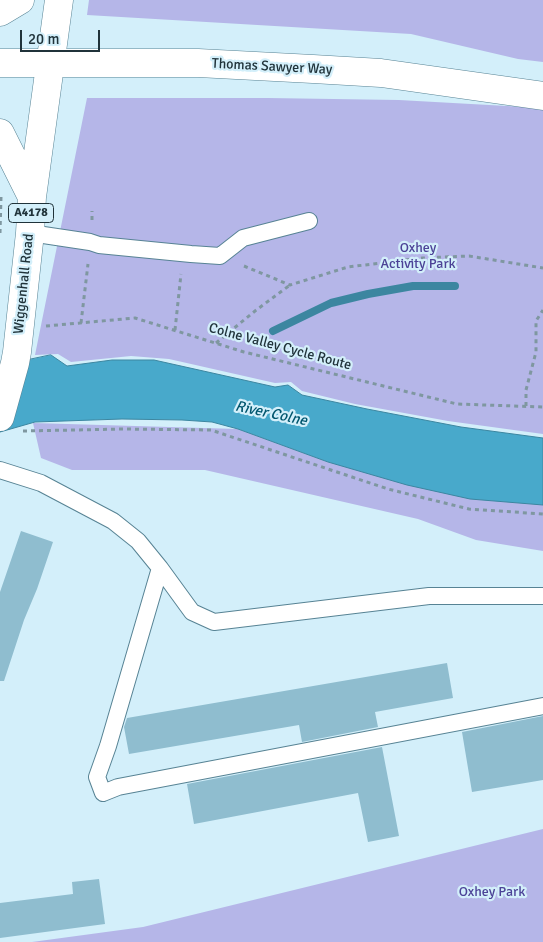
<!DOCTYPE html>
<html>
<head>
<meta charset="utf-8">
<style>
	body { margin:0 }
	#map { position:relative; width:543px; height:942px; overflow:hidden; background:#d3effa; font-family:Signika,sans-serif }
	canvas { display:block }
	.scale { position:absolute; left:20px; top:30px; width:80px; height:22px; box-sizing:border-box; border:2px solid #20333a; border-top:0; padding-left:6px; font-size:15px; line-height:18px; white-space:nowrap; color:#20333a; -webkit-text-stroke:4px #d3effa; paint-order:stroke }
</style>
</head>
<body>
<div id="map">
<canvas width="543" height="942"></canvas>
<div class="scale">20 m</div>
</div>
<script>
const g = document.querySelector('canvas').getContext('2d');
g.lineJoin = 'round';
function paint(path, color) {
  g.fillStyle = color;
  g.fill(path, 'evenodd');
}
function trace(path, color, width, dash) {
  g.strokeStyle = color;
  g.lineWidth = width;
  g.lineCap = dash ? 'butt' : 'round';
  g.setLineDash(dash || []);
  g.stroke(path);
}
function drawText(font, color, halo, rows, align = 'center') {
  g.font = font + ' Signika,sans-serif';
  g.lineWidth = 4.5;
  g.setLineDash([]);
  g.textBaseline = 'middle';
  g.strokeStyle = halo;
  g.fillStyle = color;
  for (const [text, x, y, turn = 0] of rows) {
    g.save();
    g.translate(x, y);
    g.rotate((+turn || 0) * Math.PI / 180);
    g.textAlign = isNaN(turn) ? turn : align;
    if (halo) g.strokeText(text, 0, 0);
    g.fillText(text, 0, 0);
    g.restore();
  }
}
const green = new Path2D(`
	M 89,0 L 543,0 L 543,62 L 518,59 L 411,34 L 87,15 Z
	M 87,98 L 268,98 L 399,100 L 543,108 L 543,434 L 448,421 L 355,404 L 302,391 L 291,382 L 275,383 L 169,359 L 131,356 L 71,362 L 58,354 L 35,355 Z
	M 33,423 L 238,429 L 328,462 L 543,492 L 543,551 L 476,540 L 418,519 L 205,470 L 72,470 L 41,458 Z
	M 543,829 L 543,942 L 32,942 L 143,927 Z`);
const water = new Path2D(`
	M 51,355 L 67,366 L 112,360 L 154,360 L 275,387 L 288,385 L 302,395 L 367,409 L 461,427 L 543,438 L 543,505 L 470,499 L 407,485 L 328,462 L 238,429 L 212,422 L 182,420 L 122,419 L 35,422 L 0,432 L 0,366 Z`);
const stream = new Path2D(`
	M 273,331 L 331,303 L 368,294 L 413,286 L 455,286`);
const building = new Path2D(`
	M 21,531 L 53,542 L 37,589 L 24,620 L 4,681 L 0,681 L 0,592 Z
	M 447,663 L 453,698 L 375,712 L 378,727 L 302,742 L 299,725 L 129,754 L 124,727 L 127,718 Z
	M 543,716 L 543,780 L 472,792 L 462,732 Z
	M 382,747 L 399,836 L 368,842 L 358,793 L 194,824 L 187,784 Z
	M 99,879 L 105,924 L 0,938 L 0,903 L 73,894 L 72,882 Z`);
const path = new Path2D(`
	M 92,220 L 92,211
	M 0,233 L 1,197
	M 244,266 L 290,285 L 348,267 L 422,258 L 469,256 L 543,268
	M 81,323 L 88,264
	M 46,326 L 135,318 L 244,352 L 457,404 L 543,407
	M 175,330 L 181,274
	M 216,343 L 255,311 L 290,285
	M 526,406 L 526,390 L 536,352 L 536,321 L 543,310
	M 23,431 L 124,429 L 211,430 L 388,489 L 469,509 L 543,514`);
const service = new Path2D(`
	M 30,233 L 90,242 L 99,245 L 191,254 L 220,256 L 243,238 L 309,221
	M 0,470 L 41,483 L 113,521 L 138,541 L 160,568 L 192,612 L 214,622 L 429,596 L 543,596
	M 160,568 L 108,746 L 97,777 L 103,793 L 118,787 L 543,706`);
const tertiary = new Path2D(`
	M 0,63 L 198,63 L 313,69 L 381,73 L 543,96`);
const primary = new Path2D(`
	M 0,12 L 20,0
	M 0,133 L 32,197
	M 0,417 L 15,363 L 17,352 L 30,233 L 32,197 L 59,0`);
const shields = [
	[31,213,45]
];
const shieldNames = [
	["A4178",31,213]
];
const streetNames = [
	["Thomas Sawyer Way",272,67,3],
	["Wiggenhall Road",24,284,-84],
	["Colne Valley Cycle Route",280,347,15]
];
const parkNames = [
	["Oxhey",418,248],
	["Activity Park",418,264],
	["Oxhey Park",492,892]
];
const waterNames = [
	["River Colne",271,414,12]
];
paint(green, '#b5b6e8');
paint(water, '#48a9cb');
trace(water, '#3c86a0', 1);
trace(stream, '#3c86a0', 8);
paint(building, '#8fbdcf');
trace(service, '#578394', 18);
trace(tertiary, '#578394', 29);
trace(primary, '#578394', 29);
trace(path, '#7f97a0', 3, [4, 4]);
trace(service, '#fff', 16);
trace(tertiary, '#fff', 28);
trace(primary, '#fff', 28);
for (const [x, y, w] of shields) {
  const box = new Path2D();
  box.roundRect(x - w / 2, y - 9.5, w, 19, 4);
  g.fillStyle = '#d3effa';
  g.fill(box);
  trace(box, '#20333a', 1);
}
drawText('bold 12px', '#20333a', null, shieldNames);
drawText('14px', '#20333a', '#d3effa', streetNames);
drawText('14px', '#4c4397', '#d3effa', parkNames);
drawText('italic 15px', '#00566e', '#d3effa', waterNames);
</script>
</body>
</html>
